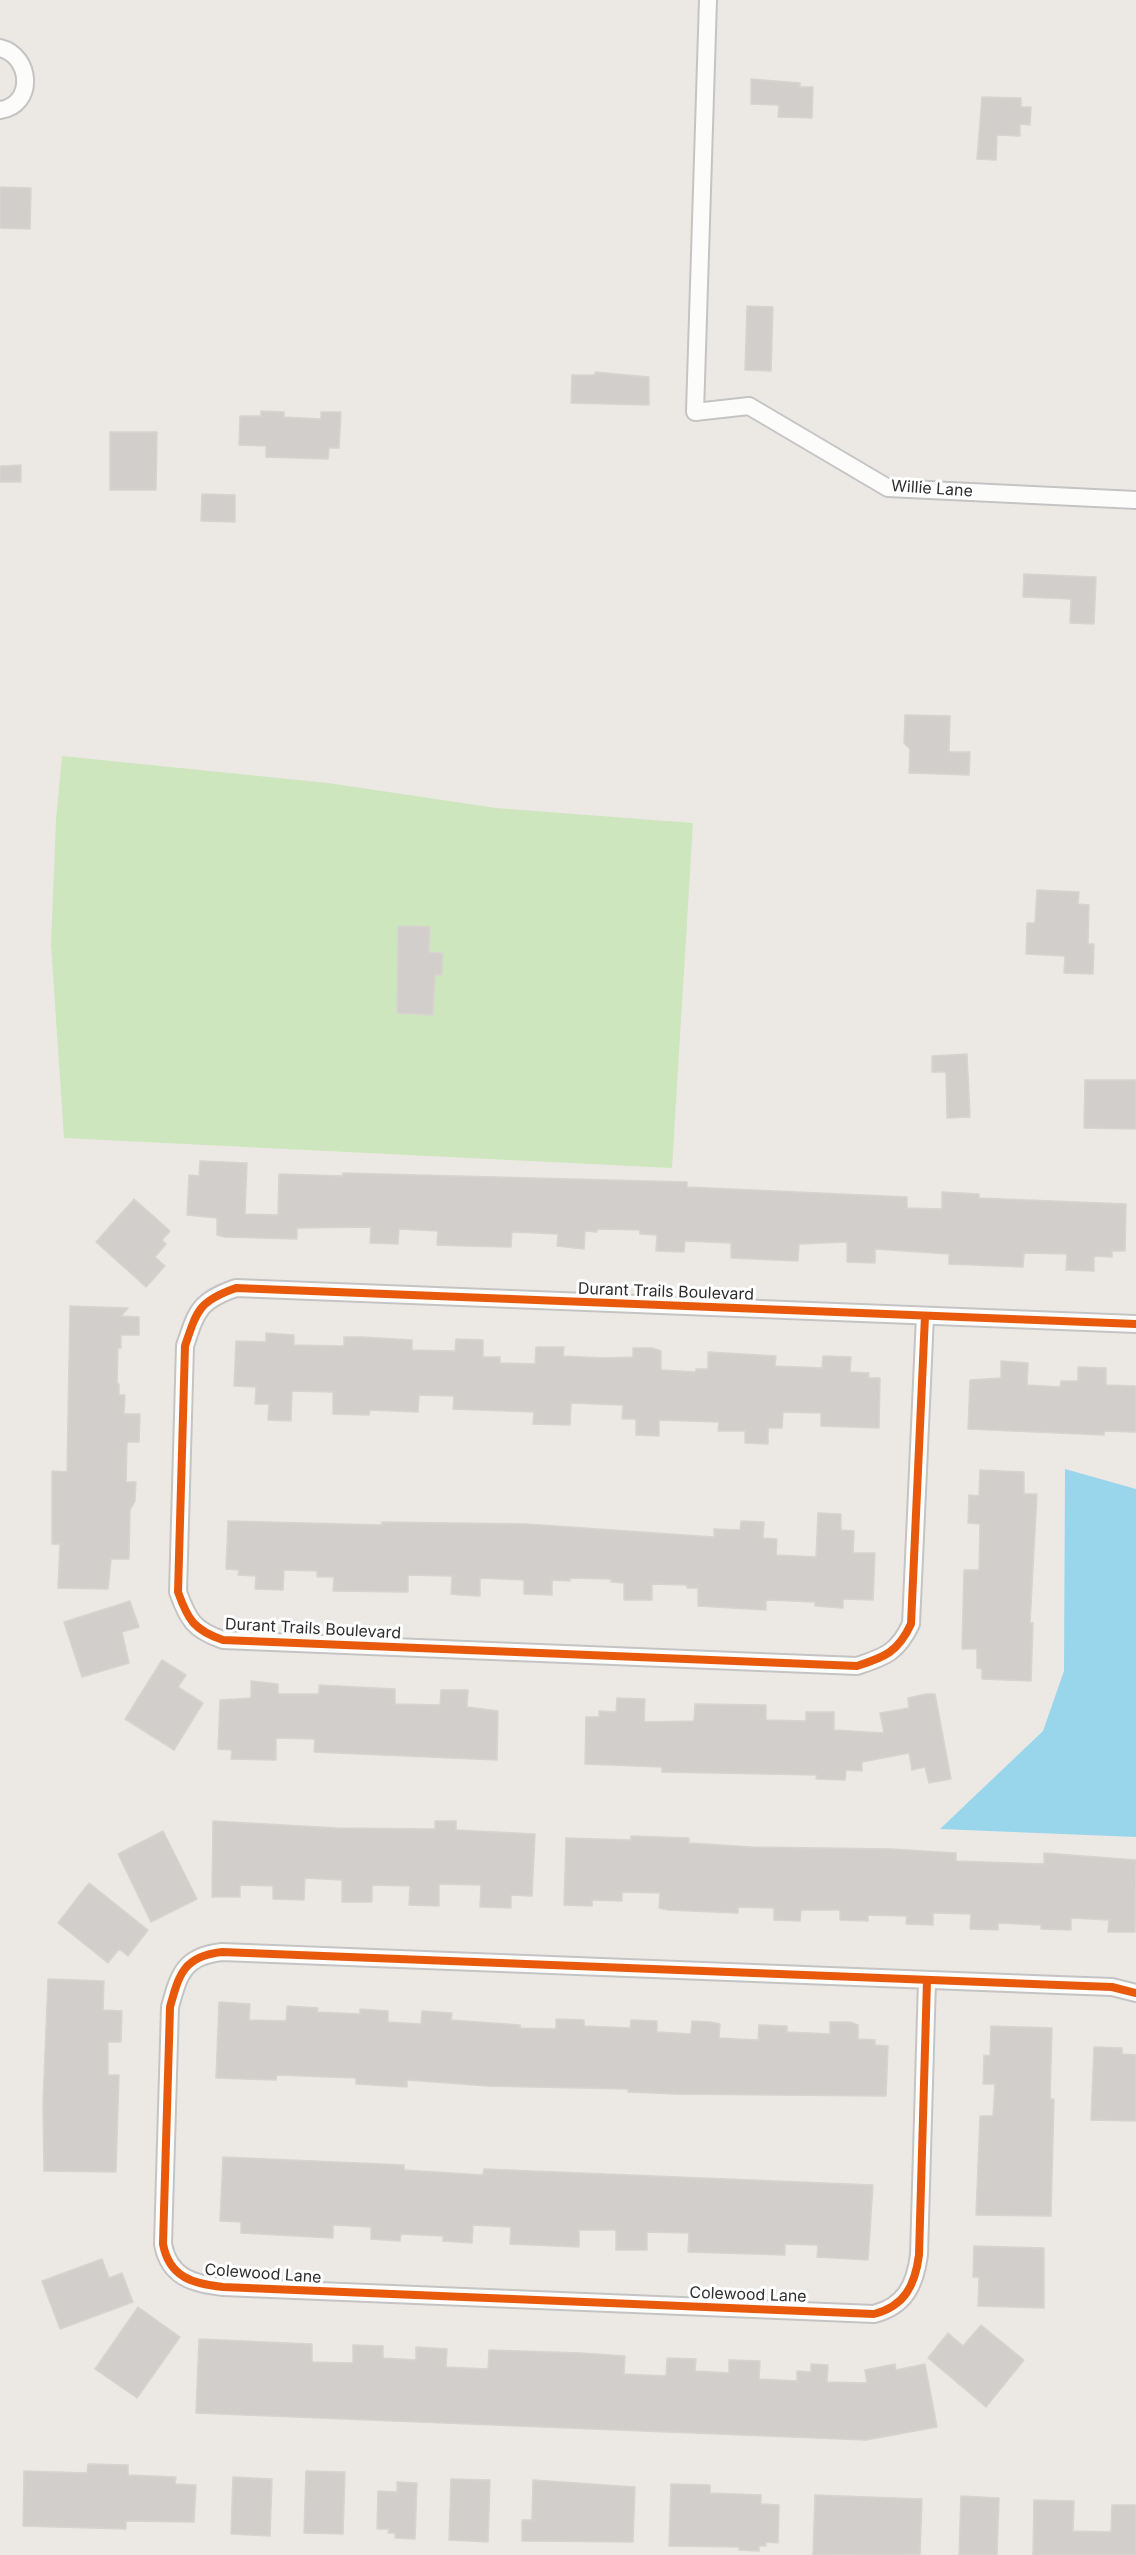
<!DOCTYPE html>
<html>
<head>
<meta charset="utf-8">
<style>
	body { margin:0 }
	canvas { display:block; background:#ece8e4 }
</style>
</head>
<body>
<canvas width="1136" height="2555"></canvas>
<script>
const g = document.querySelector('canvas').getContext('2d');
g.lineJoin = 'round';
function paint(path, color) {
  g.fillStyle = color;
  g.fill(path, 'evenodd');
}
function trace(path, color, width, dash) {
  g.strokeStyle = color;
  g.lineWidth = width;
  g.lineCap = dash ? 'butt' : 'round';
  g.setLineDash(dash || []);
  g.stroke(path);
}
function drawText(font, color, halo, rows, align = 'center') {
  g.font = font + ' Inter,sans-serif';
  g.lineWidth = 6;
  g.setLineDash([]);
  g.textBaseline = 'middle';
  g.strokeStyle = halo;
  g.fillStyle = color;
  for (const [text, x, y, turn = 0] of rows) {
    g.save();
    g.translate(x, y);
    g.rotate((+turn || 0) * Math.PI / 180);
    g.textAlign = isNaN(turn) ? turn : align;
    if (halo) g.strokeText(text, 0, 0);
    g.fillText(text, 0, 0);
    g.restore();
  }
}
const green = new Path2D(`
	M 62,756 L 328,783 L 496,808 L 693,823 L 672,1168 L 64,1138 L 51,945 L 56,820 Z`);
const water = new Path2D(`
	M 1065,1469 L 1136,1489 L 1136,1837 L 940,1829 L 1043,1731 L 1064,1671 Z`);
const building = new Path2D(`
	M 751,79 L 800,83 L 800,87 L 813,87 L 812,118 L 778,117 L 779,105 L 751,104 Z
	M 982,97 L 1021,98 L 1021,107 L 1031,107 L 1030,125 L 1020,124 L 1020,136 L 997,135 L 996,160 L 977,159 Z
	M 0,187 L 31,188 L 30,229 L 0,228 Z
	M 747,306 L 773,307 L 771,371 L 745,370 Z
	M 595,372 L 649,377 L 649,405 L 571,403 L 572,375 L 595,375 Z
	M 261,411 L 284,412 L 284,417 L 321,419 L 321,412 L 341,412 L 339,448 L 329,448 L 328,459 L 266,457 L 266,446 L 239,445 L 240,416 L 261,416 Z
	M 110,432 L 157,432 L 156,490 L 110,490 Z
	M 21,465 L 21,482 L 0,482 L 0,466 Z
	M 202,494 L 235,495 L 235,522 L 201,521 Z
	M 1024,574 L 1096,577 L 1094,624 L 1070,623 L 1071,599 L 1023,597 Z
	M 905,715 L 950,716 L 949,752 L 970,752 L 969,775 L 909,773 L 910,749 L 904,743 Z
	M 1037,890 L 1079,892 L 1078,904 L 1089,905 L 1088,944 L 1094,944 L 1093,974 L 1064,973 L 1065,956 L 1026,954 L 1027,923 L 1035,923 Z
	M 398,926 L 430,927 L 429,952 L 443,953 L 442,975 L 435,975 L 433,1015 L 397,1013 Z
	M 967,1054 L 970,1117 L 947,1118 L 946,1072 L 932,1072 L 932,1056 Z
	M 1085,1080 L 1136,1080 L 1136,1129 L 1084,1128 Z
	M 200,1161 L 247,1163 L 245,1214 L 278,1215 L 279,1174 L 343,1176 L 343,1173 L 687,1182 L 687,1187 L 907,1197 L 907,1208 L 942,1209 L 942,1192 L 979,1194 L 979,1198 L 1126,1204 L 1125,1251 L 1112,1251 L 1112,1257 L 1094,1256 L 1094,1271 L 1066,1270 L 1067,1254 L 1024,1253 L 1023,1267 L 949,1264 L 949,1254 L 875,1249 L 875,1263 L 847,1262 L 847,1242 L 799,1244 L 798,1261 L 731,1258 L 731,1243 L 685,1241 L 684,1252 L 656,1251 L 657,1235 L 640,1234 L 640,1230 L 597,1229 L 597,1232 L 585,1231 L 584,1249 L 557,1246 L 558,1234 L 512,1232 L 511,1247 L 465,1246 L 437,1245 L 438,1231 L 399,1229 L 398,1244 L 370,1243 L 371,1227 L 297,1228 L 297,1239 L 225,1237 L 217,1235 L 217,1218 L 187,1215 L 189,1175 L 199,1176 Z
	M 134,1199 L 170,1231 L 162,1240 L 166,1244 L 155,1257 L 165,1266 L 146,1287 L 96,1242 Z
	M 70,1306 L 128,1308 L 121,1316 L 139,1317 L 139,1335 L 121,1335 L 121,1348 L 118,1348 L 117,1384 L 119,1384 L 119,1395 L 125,1395 L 124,1414 L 140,1414 L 139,1442 L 127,1442 L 126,1482 L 136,1482 L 135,1501 L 130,1510 L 129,1559 L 111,1559 L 108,1589 L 58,1588 L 60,1544 L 52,1544 L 52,1471 L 67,1472 Z
	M 266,1333 L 294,1335 L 294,1345 L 344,1346 L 344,1337 L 362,1337 L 412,1340 L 412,1350 L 455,1351 L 456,1339 L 483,1340 L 483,1357 L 500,1357 L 500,1363 L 535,1364 L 536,1347 L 564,1347 L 563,1356 L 603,1358 L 633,1357 L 633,1348 L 652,1348 L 661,1351 L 661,1370 L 696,1372 L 696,1369 L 708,1369 L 708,1352 L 776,1356 L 775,1366 L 822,1368 L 823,1356 L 851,1357 L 850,1372 L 869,1373 L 868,1378 L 880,1378 L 879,1428 L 821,1426 L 821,1413 L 783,1412 L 782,1428 L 768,1428 L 768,1444 L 745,1443 L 745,1431 L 718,1431 L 719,1422 L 659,1420 L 659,1436 L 636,1435 L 636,1419 L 622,1419 L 623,1405 L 571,1403 L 570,1425 L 533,1424 L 534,1412 L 453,1409 L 454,1396 L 419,1395 L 418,1412 L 370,1410 L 369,1415 L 333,1414 L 333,1392 L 292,1391 L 291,1421 L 268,1420 L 269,1404 L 255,1404 L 256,1387 L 234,1386 L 236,1341 L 266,1342 Z
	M 1001,1361 L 1028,1363 L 1027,1385 L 1060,1387 L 1061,1381 L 1078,1381 L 1078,1367 L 1106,1368 L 1106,1385 L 1136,1386 L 1136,1432 L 1104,1431 L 1104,1435 L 968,1429 L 970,1380 L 1001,1378 Z
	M 980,1470 L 1024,1472 L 1024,1494 L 1037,1494 L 1030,1623 L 1033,1623 L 1031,1681 L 982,1679 L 982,1669 L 977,1668 L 977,1649 L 962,1649 L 964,1570 L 979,1570 L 980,1524 L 968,1523 L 969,1495 L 979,1496 Z
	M 818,1513 L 841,1514 L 841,1530 L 854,1531 L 853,1553 L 875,1553 L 873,1600 L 843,1599 L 843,1608 L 815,1606 L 815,1602 L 766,1600 L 766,1610 L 698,1606 L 698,1588 L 687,1588 L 687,1585 L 652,1584 L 652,1600 L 624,1600 L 624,1583 L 611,1582 L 611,1579 L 570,1578 L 570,1581 L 552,1580 L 552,1595 L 524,1594 L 524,1580 L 480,1578 L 480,1596 L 461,1595 L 451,1594 L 452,1576 L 408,1575 L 408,1592 L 333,1591 L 334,1577 L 317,1577 L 317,1571 L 284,1570 L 283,1590 L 255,1589 L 256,1576 L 238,1575 L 239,1570 L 226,1569 L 228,1521 L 382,1525 L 382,1522 L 526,1524 L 714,1537 L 714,1529 L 740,1530 L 741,1521 L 764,1522 L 763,1538 L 777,1539 L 776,1555 L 816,1557 Z
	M 130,1601 L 139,1627 L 122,1632 L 129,1663 L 82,1677 L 64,1622 Z
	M 162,1660 L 186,1675 L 178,1687 L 203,1703 L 174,1750 L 125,1719 Z
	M 251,1681 L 278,1684 L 278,1694 L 319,1694 L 319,1685 L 395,1689 L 395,1704 L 440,1705 L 441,1690 L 468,1690 L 467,1707 L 498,1711 L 497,1760 L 314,1752 L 315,1739 L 276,1738 L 276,1760 L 231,1759 L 232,1750 L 218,1749 L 220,1700 L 251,1698 Z
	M 926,1694 L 935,1694 L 951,1779 L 929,1783 L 925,1767 L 912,1770 L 909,1753 L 862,1762 L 862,1771 L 846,1770 L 845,1780 L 816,1779 L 817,1775 L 662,1772 L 662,1767 L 585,1764 L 586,1717 L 599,1717 L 599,1711 L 616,1712 L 617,1698 L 645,1699 L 644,1722 L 694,1721 L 695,1704 L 766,1705 L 766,1720 L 806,1721 L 806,1712 L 834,1712 L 834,1730 L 884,1733 L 880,1713 L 909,1708 L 908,1698 Z
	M 213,1821 L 337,1828 L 435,1829 L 435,1821 L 456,1821 L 456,1830 L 535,1834 L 532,1896 L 511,1895 L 511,1908 L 480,1907 L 481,1885 L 439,1884 L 439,1906 L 409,1905 L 410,1886 L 372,1885 L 372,1902 L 342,1902 L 342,1880 L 305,1878 L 304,1900 L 273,1899 L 273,1886 L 240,1885 L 240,1897 L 212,1897 Z
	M 163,1831 L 197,1899 L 151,1922 L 118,1854 Z
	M 631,1836 L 689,1838 L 689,1843 L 752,1847 L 891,1849 L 956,1853 L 956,1861 L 1044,1864 L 1044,1853 L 1136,1860 L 1135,1932 L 1108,1932 L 1109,1920 L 1071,1918 L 1071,1930 L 1041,1929 L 1041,1925 L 998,1923 L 998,1930 L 970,1929 L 971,1914 L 933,1913 L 933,1925 L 906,1924 L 907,1916 L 868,1915 L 868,1921 L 840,1920 L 840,1910 L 801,1910 L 800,1921 L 774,1920 L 774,1908 L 738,1907 L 738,1913 L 668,1910 L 659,1908 L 660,1893 L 622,1892 L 622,1901 L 592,1900 L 592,1906 L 564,1905 L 566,1838 L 631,1840 Z
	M 89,1883 L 148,1930 L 128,1956 L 119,1949 L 108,1963 L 58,1923 Z
	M 48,1979 L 104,1981 L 103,2010 L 122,2011 L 121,2042 L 108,2042 L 108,2075 L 119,2075 L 116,2172 L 44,2171 L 43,2103 Z
	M 219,2002 L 250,2004 L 249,2020 L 286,2021 L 287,2006 L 318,2008 L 317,2012 L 360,2014 L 360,2009 L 388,2011 L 388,2022 L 421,2024 L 422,2011 L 452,2013 L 451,2020 L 520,2025 L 520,2028 L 556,2029 L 556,2019 L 584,2020 L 584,2026 L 630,2028 L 631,2020 L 657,2021 L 657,2032 L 691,2034 L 692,2021 L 711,2022 L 720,2024 L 719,2038 L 758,2040 L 759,2025 L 787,2026 L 787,2032 L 830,2034 L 830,2022 L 850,2022 L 858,2025 L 858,2039 L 875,2040 L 875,2045 L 888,2046 L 886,2096 L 676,2094 L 628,2092 L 628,2089 L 488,2086 L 407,2080 L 407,2087 L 356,2084 L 356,2078 L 277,2075 L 276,2080 L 216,2078 Z
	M 991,2026 L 1052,2028 L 1050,2099 L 1054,2099 L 1051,2216 L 976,2215 L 980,2116 L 993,2116 L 995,2084 L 983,2084 L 984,2055 L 990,2056 Z
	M 1094,2047 L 1122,2048 L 1122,2054 L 1136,2055 L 1136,2121 L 1091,2120 Z
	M 223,2157 L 404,2165 L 404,2170 L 483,2175 L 484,2169 L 873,2185 L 868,2260 L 817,2257 L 818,2245 L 785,2244 L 785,2255 L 688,2252 L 689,2233 L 647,2232 L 647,2250 L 616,2250 L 616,2230 L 579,2230 L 579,2247 L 510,2244 L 511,2227 L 473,2225 L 472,2243 L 443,2241 L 443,2236 L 401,2234 L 400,2241 L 371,2239 L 371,2227 L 333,2225 L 333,2238 L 241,2233 L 241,2222 L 220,2221 Z
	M 974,2246 L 1044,2248 L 1044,2308 L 978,2306 L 979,2277 L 973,2277 Z
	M 102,2259 L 109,2278 L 122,2273 L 133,2302 L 60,2329 L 42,2281 Z
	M 138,2307 L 180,2337 L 137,2398 L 95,2369 Z
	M 981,2325 L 1024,2360 L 986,2407 L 928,2358 L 948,2333 L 963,2346 Z
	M 199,2339 L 312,2344 L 312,2362 L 353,2363 L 353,2345 L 383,2346 L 383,2358 L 416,2360 L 416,2347 L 447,2349 L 446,2367 L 488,2369 L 489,2350 L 581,2353 L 625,2356 L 624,2374 L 666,2376 L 667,2358 L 696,2359 L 695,2371 L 729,2373 L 729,2360 L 760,2361 L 759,2379 L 797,2381 L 797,2371 L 811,2372 L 811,2364 L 828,2365 L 827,2382 L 867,2383 L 865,2370 L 895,2364 L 896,2370 L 925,2364 L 937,2427 L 866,2440 L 196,2413 Z
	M 88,2464 L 128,2465 L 128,2475 L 176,2477 L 175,2484 L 196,2485 L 194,2522 L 126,2521 L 126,2529 L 23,2526 L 24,2471 L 87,2473 Z
	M 306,2471 L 345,2472 L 343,2534 L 304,2533 Z
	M 233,2477 L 272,2479 L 270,2536 L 231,2534 Z
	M 451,2479 L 490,2480 L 488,2542 L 449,2540 Z
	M 533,2480 L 635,2487 L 633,2542 L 522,2541 L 522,2520 L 532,2520 Z
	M 397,2482 L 417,2483 L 415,2539 L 395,2538 L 395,2533 L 388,2533 L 389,2529 L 377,2529 L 378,2491 L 397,2492 Z
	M 671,2484 L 710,2485 L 710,2493 L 761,2495 L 761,2504 L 779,2505 L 778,2543 L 766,2542 L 766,2546 L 759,2546 L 759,2551 L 739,2550 L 739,2547 L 669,2546 Z
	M 815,2495 L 922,2499 L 920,2554 L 813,2555 Z
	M 961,2496 L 999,2498 L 997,2555 L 959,2555 Z
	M 1034,2500 L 1074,2501 L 1073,2531 L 1111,2532 L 1112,2505 L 1136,2505 L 1136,2555 L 1033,2555 Z`);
const minor = new Path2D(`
	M 708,0 L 695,412 L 749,406 L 888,488 L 1136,500
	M 0,48 C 32,56 35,105 0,110
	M 925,1316 L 911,1624 C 898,1652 885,1657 857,1666 L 223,1640 C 194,1630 188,1620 178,1592 L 185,1346 C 197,1310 199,1301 236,1288 L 1136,1324
	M 927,1980 L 919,2255 C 915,2285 905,2306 874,2314 L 223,2287 C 193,2284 169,2277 163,2244 L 170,2007 C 179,1974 184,1956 222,1952 L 1058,1985 L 1112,1987 L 1136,1993`);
const cycleway = new Path2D(`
	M 925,1316 L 911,1624 C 898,1652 885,1657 857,1666 L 223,1640 C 194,1630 188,1620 178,1592 L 185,1346 C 197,1310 199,1301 236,1288 L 1136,1324
	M 927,1980 L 919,2255 C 915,2285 905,2306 874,2314 L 223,2287 C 193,2284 169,2277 163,2244 L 170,2007 C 179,1974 184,1956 222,1952 L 1058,1985 L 1112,1987 L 1136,1993`);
const streetNames = [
	["Willie Lane",932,489,4],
	["Durant Trails Boulevard",666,1292,2],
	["Durant Trails Boulevard",313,1629,3],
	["Colewood Lane",263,2274,4],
	["Colewood Lane",748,2295,2]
];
paint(green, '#cee6be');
paint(water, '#99d6ec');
paint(building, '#d1cecb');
trace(building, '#d7d4d0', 1.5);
trace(minor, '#c5c4c5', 20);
trace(minor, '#fcfcfb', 16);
trace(cycleway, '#e8590c', 8);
drawText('16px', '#2e2e2e', '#fff', streetNames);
</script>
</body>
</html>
